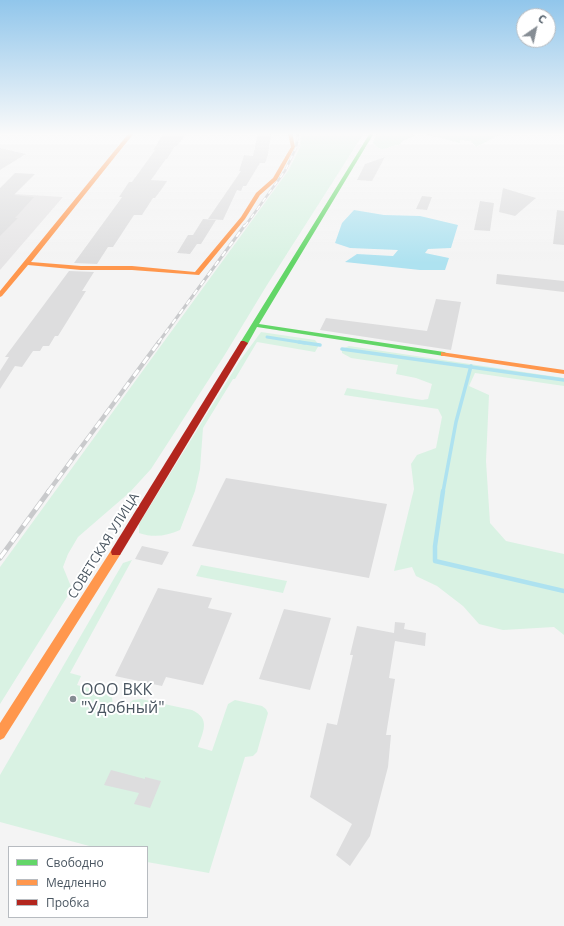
<!DOCTYPE html>
<html>
<head>
<meta charset="utf-8">
<style>
	body { margin:0 }
	#map { position:relative; width:564px; height:926px; overflow:hidden; background:#f4f4f4; font-family:"Open Sans",sans-serif }
	canvas { display:block }
	.legend { position:absolute; left:8px; top:846px; width:140px; height:72px; box-sizing:border-box; background:#fff; border:1px solid #b7bbc0; margin:0; padding:5px 7px; list-style:none; font-size:12px; color:#4a5661 }
	.legend li { display:flex; align-items:center; gap:8px; height:20px }
	.legend b { width:20px; border:1px solid #b7bbc0 }
	.north { position:absolute; left:516px; top:8px; width:40px; height:40px; box-sizing:border-box; background:#fff; border:1px solid #b7bbc0; border-radius:50%; rotate:34deg; font-size:11px; font-weight:700; line-height:16px; text-align:center; color:#4a5661 }
	.north::after { content:''; display:block; margin:auto; width:14px; height:18px; background:#868d94; clip-path:polygon(50% 0,100% 100%,50% 72%,0 100%) }
</style>
</head>
<body>
<div id="map">
<canvas width="564" height="926"></canvas>
<ul class="legend">
<li><b style="height:5px;background:#63d668"></b>Свободно</li>
<li><b style="height:5px;background:#ff974d"></b>Медленно</li>
<li><b style="height:5px;background:#b3261e"></b>Пробка</li>
</ul>
<div class="north">С</div>
</div>
<script>
const g = document.querySelector('canvas').getContext('2d');
g.lineJoin = 'round';
function paint(path, color) {
  g.fillStyle = color;
  g.fill(path, 'evenodd');
}
function trace(path, color, width, dash) {
  g.strokeStyle = color;
  g.lineWidth = width;
  g.lineCap = dash ? 'butt' : 'round';
  g.setLineDash(dash || []);
  g.stroke(path);
}
function drawText(font, color, halo, rows, align = 'center') {
  g.font = font + ' "Open Sans",sans-serif';
  g.lineWidth = 4;
  g.setLineDash([]);
  g.textBaseline = 'middle';
  g.strokeStyle = halo;
  g.fillStyle = color;
  for (const [text, x, y, turn = 0] of rows) {
    g.save();
    g.translate(x, y);
    g.rotate((+turn || 0) * Math.PI / 180);
    g.textAlign = isNaN(turn) ? turn : align;
    if (halo) g.strokeText(text, 0, 0);
    g.fillText(text, 0, 0);
    g.restore();
  }
}
const education = new Path2D(`
	M 0,193 L 63,197 L 0,270 Z`);
const green = new Path2D(`
	M 301,133 L 364,133 L 267,285 L 224,356 L 151,469 L 130,492 L 78,537 L 68,554 L 63,567 L 72,589 L 0,704 L 0,567 L 288,171 L 300,147 Z
	M 377,133 L 411,133 L 414,136 L 404,140 L 399,145 C 389,145 382,155 373,143 Z
	M 422,133 L 503,133 L 476,147 L 471,141 L 460,140 L 460,143 Z
	M 261,332 L 315,340 L 319,345 L 315,352 L 257,342 L 235,379 L 233,379 L 203,428 L 200,469 L 195,491 L 180,530 C 166,536 154,538 139,533 L 139,524 L 239,362 Z
	M 349,346 L 564,378 L 564,386 L 475,373 L 469,386 L 489,395 L 486,461 L 490,523 L 506,541 L 564,554 L 564,635 L 554,627 L 503,630 L 479,624 L 463,606 L 437,586 L 416,576 L 412,567 L 394,571 L 414,489 L 411,464 L 417,455 L 436,448 L 442,417 L 438,409 L 344,395 L 347,388 L 422,400 L 428,399 L 432,384 L 416,378 L 396,374 L 398,365 L 351,358 L 342,353 L 342,349 Z
	M 132,560 L 70,673 L 81,676 L 77,685 L 108,693 L 112,698 L 113,705 L 124,708 L 133,700 L 141,699 L 192,710 C 211,719 203,731 198,747 L 212,751 L 228,704 L 235,700 L 262,706 L 266,709 L 268,713 L 257,752 L 253,756 L 245,757 L 209,873 L 147,862 L 147,847 L 93,847 L 0,822 L 0,775 L 123,563 Z
	M 201,565 L 287,581 L 283,593 L 196,576 Z`);
const water = new Path2D(`
	M 354,210 L 384,215 L 420,216 L 458,225 L 451,248 L 428,249 L 425,253 L 449,258 L 445,270 L 420,270 L 345,262 L 357,254 L 393,256 L 398,250 L 350,248 L 335,243 L 342,223 Z`);
const streamFar2 = new Path2D(`
	M 267,337 L 305,343`);
const streamFar1 = new Path2D(`
	M 299,342 L 320,345
	M 342,349 L 564,380
	M 443,492 L 456,422 L 471,366`);
const stream = new Path2D(`
	M 443,491 L 435,546 L 435,561 L 564,591`);
const building = new Path2D(`
	M 164,133 L 186,134 L 177,146 L 175,146 L 167,159 L 166,159 L 151,180 L 167,181 L 161,190 L 155,198 L 153,198 L 142,215 L 134,215 L 113,247 L 108,247 L 97,264 L 74,263 L 120,200 L 122,197 L 119,197 L 129,182 L 132,182 L 155,150 L 153,150 Z
	M 258,133 L 271,133 L 268,155 L 265,163 L 260,163 L 246,186 L 243,186 L 241,191 L 237,190 L 223,220 L 208,219 L 241,171 L 239,171 L 244,155 L 253,156 Z
	M 0,148 L 26,154 L 0,170 Z
	M 385,157 L 372,181 L 357,180 L 365,164 Z
	M 15,173 L 35,174 L 14,195 L 34,197 L 15,218 L 18,218 L 0,236 L 0,188 Z
	M 503,188 L 536,198 L 515,216 L 499,212 Z
	M 422,196 L 432,197 L 427,210 L 416,209 Z
	M 480,201 L 494,203 L 490,231 L 474,230 Z
	M 557,210 L 564,211 L 564,245 L 553,244 Z
	M 203,219 L 216,220 L 201,244 L 197,244 L 190,254 L 177,253 L 188,235 L 193,235 Z
	M 69,271 L 94,272 L 82,291 L 86,291 L 58,336 L 55,336 L 49,346 L 43,346 L 40,351 L 33,351 L 22,367 L 15,366 L 0,389 L 0,371 L 9,357 L 5,357 Z
	M 497,274 L 564,281 L 564,292 L 496,284 Z
	M 436,299 L 461,302 L 451,350 L 320,330 L 326,318 L 427,331 Z
	M 226,478 L 387,504 L 369,578 L 192,546 Z
	M 142,546 L 169,552 L 162,565 L 135,559 Z
	M 158,588 L 212,598 L 208,608 L 232,613 L 203,685 L 166,677 L 162,686 L 115,676 Z
	M 284,609 L 331,618 L 310,690 L 259,679 Z
	M 395,622 L 405,623 L 404,629 L 426,633 L 425,646 L 395,641 L 389,678 L 395,679 L 386,735 L 391,735 L 388,767 L 370,836 L 350,866 L 336,855 L 352,824 L 310,797 L 327,723 L 337,725 L 353,655 L 350,655 L 357,626 L 394,633 Z
	M 111,770 L 145,779 L 145,777 L 161,781 L 150,808 L 134,804 L 139,793 L 104,785 Z`);
const fast = new Path2D(`
	M 370,133 L 374,133 L 259,324 L 444,352 L 448,354 L 444,356 L 257,327 L 247,345 L 241,345 L 240,343 Z`);
const slow = new Path2D(`
	M 129,133 L 134,133 L 31,262 L 81,266 L 132,266 L 195,272 L 241,217 L 256,193 L 273,178 L 291,147 L 288,133 L 292,133 L 295,147 L 277,180 L 260,195 L 245,219 L 199,275 L 132,270 L 81,270 L 28,265 L 2,296 L 0,297 L 0,291 Z
	M 441,352 L 564,370 L 564,374 L 444,356 L 441,356 Z
	M 116,548 L 120,549 L 121,552 L 120,555 L 4,738 L 0,740 L 0,723 L 112,549 Z`);
const jam = new Path2D(`
	M 241,341 L 244,341 L 248,343 L 120,555 L 112,555 L 111,552 L 112,549 Z`);
const railFar3 = new Path2D(`
	M 245,226 L 285,171 L 296,148 L 298,133`);
const railFar2 = new Path2D(`
	M 158,343 L 245,225`);
const railFar1 = new Path2D(`
	M 48,492 L 159,342`);
const rail = new Path2D(`
	M 0,558 L 49,491`);
const markers = [
	[73,699,4,"#868d94"]
];
const streetNames = [
	["СОВЕТСКАЯ УЛИЦА",104,546,-58]
];
const nearPoinames = [
	["ООО ВКК",81,690],
	["\"Удобный\"",81,708]
];
paint(education, '#e6e5e6');
paint(green, '#d9f2e3');
paint(water, '#aee2f0');
trace(streamFar2, '#aee2f0', 3);
trace(streamFar1, '#aee2f0', 3.5);
trace(stream, '#aee2f0', 4.5);
paint(building, '#ddddde');
paint(fast, '#63d668');
paint(slow, '#ff974d');
paint(jam, '#b3261e');
trace(railFar3, '#c9cacc', 2.5);
trace(railFar2, '#c9cacc', 3);
trace(railFar1, '#c9cacc', 4.5);
trace(rail, '#c9cacc', 5);
trace(railFar3, '#fff', 1.5, [5]);
trace(railFar2, '#fff', 2, [6]);
trace(railFar1, '#fff', 3, [8]);
trace(rail, '#fff', 3.5, [10]);
const sky = g.createLinearGradient(0, 0, 0, 263);
sky.addColorStop(0, '#91c6eb');
sky.addColorStop(0.51, '#fafafa');
sky.addColorStop(1, '#fafafa00');
g.fillStyle = sky;
g.fillRect(0, 0, 564, 263);
for (const [x, y, r, color] of markers) {
  const dot = new Path2D();
  dot.arc(x, y, r, 0, 2 * Math.PI);
  g.fillStyle = color;
  g.fill(dot);
  trace(dot, '#fff', 1.5);
}
drawText('13px', '#4a5661', '#fff', streetNames);
drawText('16px', '#4a5661', '#fff', nearPoinames, 'left');
</script>
</body>
</html>
